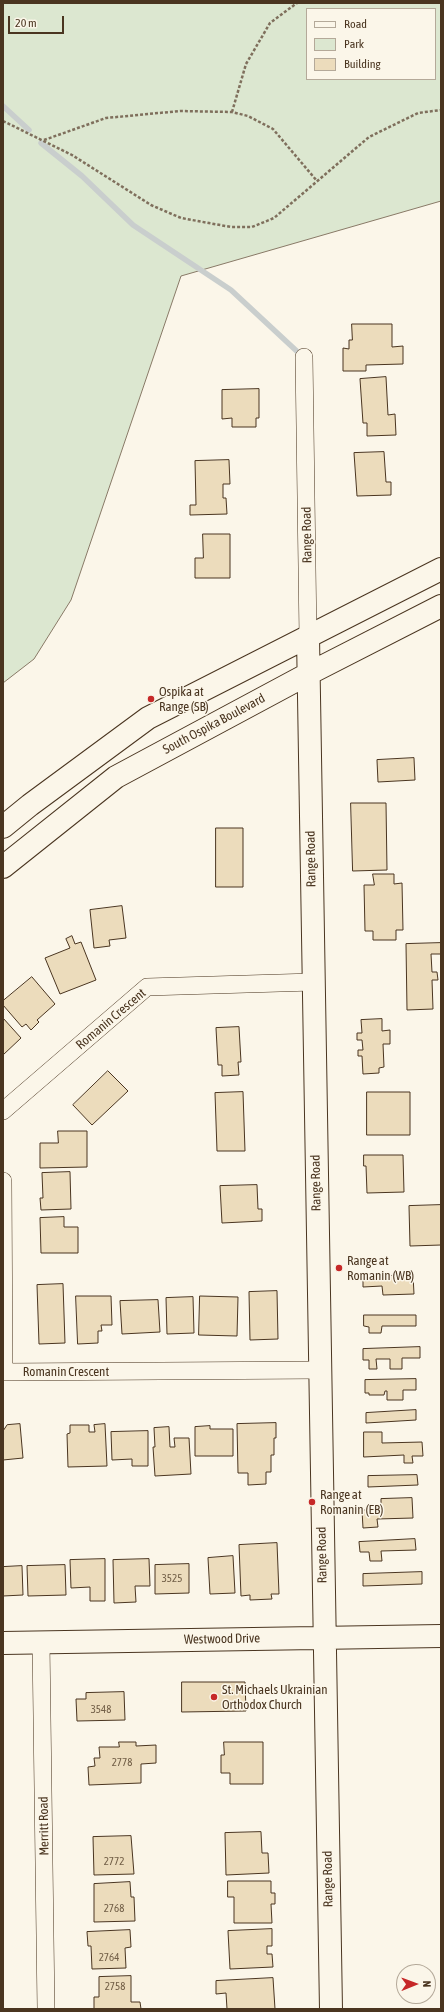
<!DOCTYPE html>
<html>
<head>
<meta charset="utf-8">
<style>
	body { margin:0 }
	#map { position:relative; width:444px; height:2012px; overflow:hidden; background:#fbf6e9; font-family:"Asap Condensed",sans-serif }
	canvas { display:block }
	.frame { position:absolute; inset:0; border:4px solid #4a3520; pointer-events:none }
	.legend { position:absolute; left:306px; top:8px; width:130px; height:72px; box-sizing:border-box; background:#fbf6e9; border:1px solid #b4a999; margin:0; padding:5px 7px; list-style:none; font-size:12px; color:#4a3520 }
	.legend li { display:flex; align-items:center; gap:8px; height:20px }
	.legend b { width:20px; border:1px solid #b4a999 }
	.north { position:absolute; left:396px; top:1964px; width:40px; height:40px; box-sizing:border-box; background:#fbf6e9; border:1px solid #b4a999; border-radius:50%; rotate:89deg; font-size:11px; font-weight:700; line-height:16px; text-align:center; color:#4a3520 }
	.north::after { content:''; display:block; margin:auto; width:14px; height:18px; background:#c62828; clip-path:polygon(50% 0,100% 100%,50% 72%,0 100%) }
	.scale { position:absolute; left:8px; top:16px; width:56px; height:18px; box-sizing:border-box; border:2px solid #4a3520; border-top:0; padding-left:5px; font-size:12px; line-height:14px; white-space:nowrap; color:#4a3520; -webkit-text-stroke:3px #fbf6e9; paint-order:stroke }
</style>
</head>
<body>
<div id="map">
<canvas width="444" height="2012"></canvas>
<div class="frame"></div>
<ul class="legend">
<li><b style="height:5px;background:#fbf6e9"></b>Road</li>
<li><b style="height:11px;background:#dce7d0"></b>Park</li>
<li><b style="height:11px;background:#ecdcbc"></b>Building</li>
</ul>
<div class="north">N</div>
<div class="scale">20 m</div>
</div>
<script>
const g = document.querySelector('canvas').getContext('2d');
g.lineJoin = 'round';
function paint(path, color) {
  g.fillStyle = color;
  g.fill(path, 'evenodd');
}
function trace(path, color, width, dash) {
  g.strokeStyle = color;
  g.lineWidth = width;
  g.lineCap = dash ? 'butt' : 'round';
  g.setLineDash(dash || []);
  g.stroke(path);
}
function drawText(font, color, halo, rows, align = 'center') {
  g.font = font + ' "Asap Condensed",sans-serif';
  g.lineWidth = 3;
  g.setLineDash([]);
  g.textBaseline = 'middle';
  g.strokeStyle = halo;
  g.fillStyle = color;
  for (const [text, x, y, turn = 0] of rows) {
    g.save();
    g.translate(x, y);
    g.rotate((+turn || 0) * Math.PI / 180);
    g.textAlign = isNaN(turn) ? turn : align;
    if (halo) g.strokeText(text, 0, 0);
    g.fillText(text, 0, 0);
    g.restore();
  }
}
const green = new Path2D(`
	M 3,3 L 441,3 L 441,201 L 181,276 L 71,600 L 34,659 L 3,683 ZM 307,9 L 435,9 L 435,79 L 307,79 Z`);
const stream = new Path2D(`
	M 3,106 L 29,130
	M 41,143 L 82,176 L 133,225 L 231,290 L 302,356`);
const building = new Path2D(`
	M 352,324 L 392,324 L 392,347 L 403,346 L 403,364 L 366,365 L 366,371 L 343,371 L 343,348 L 349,349 L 349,340 L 352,340 Z
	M 386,377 L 388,415 L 395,414 L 396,435 L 367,436 L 367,423 L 363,423 L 360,379 Z
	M 259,389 L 259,418 L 256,418 L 256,427 L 232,427 L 232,418 L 222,419 L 222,390 Z
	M 384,452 L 386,482 L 391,482 L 391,495 L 357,496 L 354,453 Z
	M 229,460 L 230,484 L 223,484 L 223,498 L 226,498 L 227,514 L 190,515 L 190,505 L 196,505 L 195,461 Z
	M 203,534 L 230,534 L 230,578 L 195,578 L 195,558 L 203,558 Z
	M 414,758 L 415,780 L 378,782 L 377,760 Z
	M 351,803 L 386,803 L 387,870 L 353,871 Z
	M 216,828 L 243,828 L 243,887 L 216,887 Z
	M 373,874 L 394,874 L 394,884 L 402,883 L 403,930 L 396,930 L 396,940 L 373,940 L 373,931 L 365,931 L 364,885 L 374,885 Z
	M 122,906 L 126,938 L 109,940 L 110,946 L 94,948 L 90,910 Z
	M 72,936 L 75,944 L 81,942 L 96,980 L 60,994 L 45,958 L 70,948 L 66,939 Z
	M 441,943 L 441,954 L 431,954 L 432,972 L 437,972 L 438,980 L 432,980 L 433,1009 L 407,1010 L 406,944 Z
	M 32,977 L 55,1004 L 37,1020 L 39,1022 L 31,1030 L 26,1024 L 22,1027 L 3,1005 L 3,1001 Z
	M 3,1018 L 21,1038 L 3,1055 Z
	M 382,1019 L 382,1031 L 390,1030 L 390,1044 L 383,1044 L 384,1067 L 379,1068 L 379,1073 L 363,1074 L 362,1056 L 358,1056 L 358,1050 L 363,1050 L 362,1040 L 357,1040 L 357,1033 L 362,1033 L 361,1020 Z
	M 239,1027 L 241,1062 L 238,1062 L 239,1075 L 222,1076 L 222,1065 L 218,1065 L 216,1028 Z
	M 108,1071 L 128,1091 L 92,1125 L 73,1105 Z
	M 243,1092 L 245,1151 L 217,1151 L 215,1093 Z
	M 367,1092 L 410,1092 L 410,1135 L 367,1135 Z
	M 58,1131 L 87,1131 L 87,1167 L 40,1168 L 40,1143 L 58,1143 Z
	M 364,1155 L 403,1155 L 404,1192 L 367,1193 L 366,1166 L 364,1166 Z
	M 70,1172 L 71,1209 L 41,1210 L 40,1198 L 43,1198 L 42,1173 Z
	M 257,1185 L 258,1209 L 262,1209 L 262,1221 L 222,1223 L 220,1186 Z
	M 441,1205 L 441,1245 L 410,1246 L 409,1206 Z
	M 64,1217 L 64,1227 L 78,1227 L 78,1253 L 41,1253 L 40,1218 Z
	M 413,1275 L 414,1294 L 383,1295 L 382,1286 L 363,1287 L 363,1277 Z
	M 63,1284 L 65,1343 L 39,1344 L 37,1285 Z
	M 277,1291 L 278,1339 L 250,1340 L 249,1292 Z
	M 76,1296 L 111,1296 L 112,1325 L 101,1325 L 102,1331 L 98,1331 L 98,1343 L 78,1344 Z
	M 200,1296 L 238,1297 L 237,1336 L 199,1335 Z
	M 193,1297 L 194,1333 L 167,1334 L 166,1298 Z
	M 158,1300 L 160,1332 L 122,1334 L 120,1301 Z
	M 364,1315 L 416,1315 L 416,1326 L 382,1326 L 381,1333 L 369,1333 L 369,1327 L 364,1326 Z
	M 420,1347 L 420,1358 L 402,1358 L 402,1369 L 390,1369 L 390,1359 L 376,1359 L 377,1369 L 369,1369 L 369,1360 L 363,1360 L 363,1349 Z
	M 416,1379 L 416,1390 L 403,1390 L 403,1400 L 387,1400 L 387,1391 L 385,1391 L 384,1395 L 369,1395 L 369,1393 L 365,1393 L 365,1380 Z
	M 416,1410 L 416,1420 L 366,1423 L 366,1413 Z
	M 276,1423 L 276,1438 L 274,1438 L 274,1455 L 271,1455 L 271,1472 L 266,1472 L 266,1484 L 248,1485 L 248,1473 L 238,1473 L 237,1424 Z
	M 20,1424 L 23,1458 L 3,1460 L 3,1431 L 7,1425 Z
	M 105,1424 L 107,1466 L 68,1467 L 67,1434 L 70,1433 L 70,1425 L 89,1425 L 89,1432 L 95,1432 L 94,1425 Z
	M 210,1426 L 210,1429 L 233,1429 L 233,1456 L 195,1456 L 195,1427 Z
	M 169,1427 L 170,1447 L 175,1447 L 174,1438 L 189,1438 L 191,1474 L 155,1476 L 153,1447 L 155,1447 L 154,1428 Z
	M 148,1431 L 148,1466 L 132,1466 L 132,1459 L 112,1460 L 111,1432 Z
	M 364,1432 L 382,1432 L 382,1443 L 422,1442 L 423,1456 L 412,1456 L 413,1463 L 404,1463 L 404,1455 L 364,1457 Z
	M 417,1475 L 418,1485 L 368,1487 L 368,1476 Z
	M 412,1498 L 413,1518 L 377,1519 L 378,1527 L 363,1528 L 362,1510 L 381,1510 L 381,1499 Z
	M 415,1539 L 416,1550 L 381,1551 L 382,1561 L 370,1561 L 369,1552 L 360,1552 L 359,1542 Z
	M 277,1543 L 279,1594 L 271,1594 L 272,1599 L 250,1600 L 250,1595 L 241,1596 L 239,1545 Z
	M 233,1556 L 235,1593 L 210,1594 L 208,1558 Z
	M 105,1559 L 105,1601 L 90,1601 L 90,1587 L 71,1588 L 70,1560 Z
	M 149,1559 L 150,1586 L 135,1586 L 136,1602 L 114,1603 L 113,1560 Z
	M 189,1564 L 189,1593 L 155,1594 L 155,1565 Z
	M 65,1565 L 66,1595 L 28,1596 L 27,1566 Z
	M 22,1566 L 23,1595 L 3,1596 L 3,1567 Z
	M 422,1572 L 422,1584 L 363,1586 L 363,1574 Z
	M 182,1682 L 245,1682 L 246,1711 L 182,1712 Z
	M 124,1692 L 125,1720 L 77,1721 L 76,1699 L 86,1699 L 86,1693 Z
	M 119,1742 L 136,1742 L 136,1746 L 156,1745 L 156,1763 L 141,1764 L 141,1783 L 89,1785 L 88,1767 L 95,1766 L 94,1758 L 100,1758 L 99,1747 L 119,1747 Z
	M 224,1742 L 263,1742 L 263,1784 L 230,1784 L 230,1773 L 221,1773 L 221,1755 L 224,1755 Z
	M 261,1832 L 262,1853 L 268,1853 L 269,1873 L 226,1875 L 225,1833 Z
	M 131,1836 L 134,1874 L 94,1875 L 93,1837 Z
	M 228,1881 L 271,1881 L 271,1893 L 275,1893 L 275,1904 L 271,1904 L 272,1923 L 234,1923 L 234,1897 L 228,1897 Z
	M 130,1882 L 131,1897 L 134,1897 L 135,1921 L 94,1922 L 94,1884 Z
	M 272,1929 L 272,1946 L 267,1946 L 267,1954 L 272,1954 L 273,1967 L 230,1969 L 228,1931 Z
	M 130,1930 L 131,1947 L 125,1948 L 126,1968 L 92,1969 L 91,1946 L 88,1946 L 87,1932 Z
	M 131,1976 L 131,2002 L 140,2002 L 141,2009 L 94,2009 L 94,1997 L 99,1997 L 99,1977 Z
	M 273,1978 L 275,2009 L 227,2009 L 226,1993 L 216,1994 L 216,1981 Z`);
const path = new Path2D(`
	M 232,112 L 246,64 L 270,23 L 297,3
	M 3,121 L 72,155 L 151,205 L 181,218 L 231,227 L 252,227 L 274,218 L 369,137 L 418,113 L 441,110
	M 44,140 L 106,118 L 180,111 L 232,112 L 248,116 L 273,129 L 317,181`);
const street = new Path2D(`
	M 304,357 L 308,637
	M 3,1111 L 147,987 L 313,982
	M 3,1181 L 4,1372
	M 3,1372 L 319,1370
	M 41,1643 L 46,2009`);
const secondary = new Path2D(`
	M 308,637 L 331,2009
	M 3,827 L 30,805 L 148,718 L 441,569
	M 3,867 L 116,777 L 308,674 L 441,606
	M 3,1643 L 441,1636`);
const markers = [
	[151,699,4,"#c62828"],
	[339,1268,4,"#c62828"],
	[312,1502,4,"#c62828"],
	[214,1697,4,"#c62828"]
];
const numberNames = [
	["3525",172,1579],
	["3548",101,1710],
	["2778",122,1763],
	["2772",114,1862],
	["2768",114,1909],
	["2764",109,1958],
	["2758",115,1987]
];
const streetNames = [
	["Range Road",307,535,-91],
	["South Ospika Boulevard",214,724,-28],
	["Range Road",311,859,-91],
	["Romanin Crescent",111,1019,-40],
	["Range Road",316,1183,-91],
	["Romanin Crescent",66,1372],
	["Range Road",322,1555,-91],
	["Westwood Drive",222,1639,-1],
	["Merritt Road",44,1826,-91],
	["Range Road",328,1879,-91]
];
const poiNames = [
	["Ospika at",159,692],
	["Range (SB)",159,707],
	["Range at",347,1261],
	["Romanin (WB)",347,1276],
	["Range at",320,1495],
	["Romanin (EB)",320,1510],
	["St. Michaels Ukrainian",222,1690],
	["Orthodox Church",222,1705]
];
paint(green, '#dce7d0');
trace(green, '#887966', 1);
trace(stream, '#c9cecd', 5.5);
paint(building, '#ecdcbc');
trace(building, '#4a3520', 1);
trace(street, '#4a3520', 18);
trace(secondary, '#4a3520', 24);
trace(path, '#7f6f5c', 2.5, [3, 2]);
trace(street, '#fbf6e9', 17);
trace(secondary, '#fbf6e9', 22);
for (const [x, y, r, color] of markers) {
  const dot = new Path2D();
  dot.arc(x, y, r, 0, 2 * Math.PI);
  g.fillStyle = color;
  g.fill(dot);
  trace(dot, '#fbf6e9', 1.5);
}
drawText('11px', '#725f47', null, numberNames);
drawText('13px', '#4a3520', '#fbf6e9', streetNames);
drawText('13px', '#4a3520', '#fbf6e9', poiNames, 'left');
</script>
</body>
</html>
